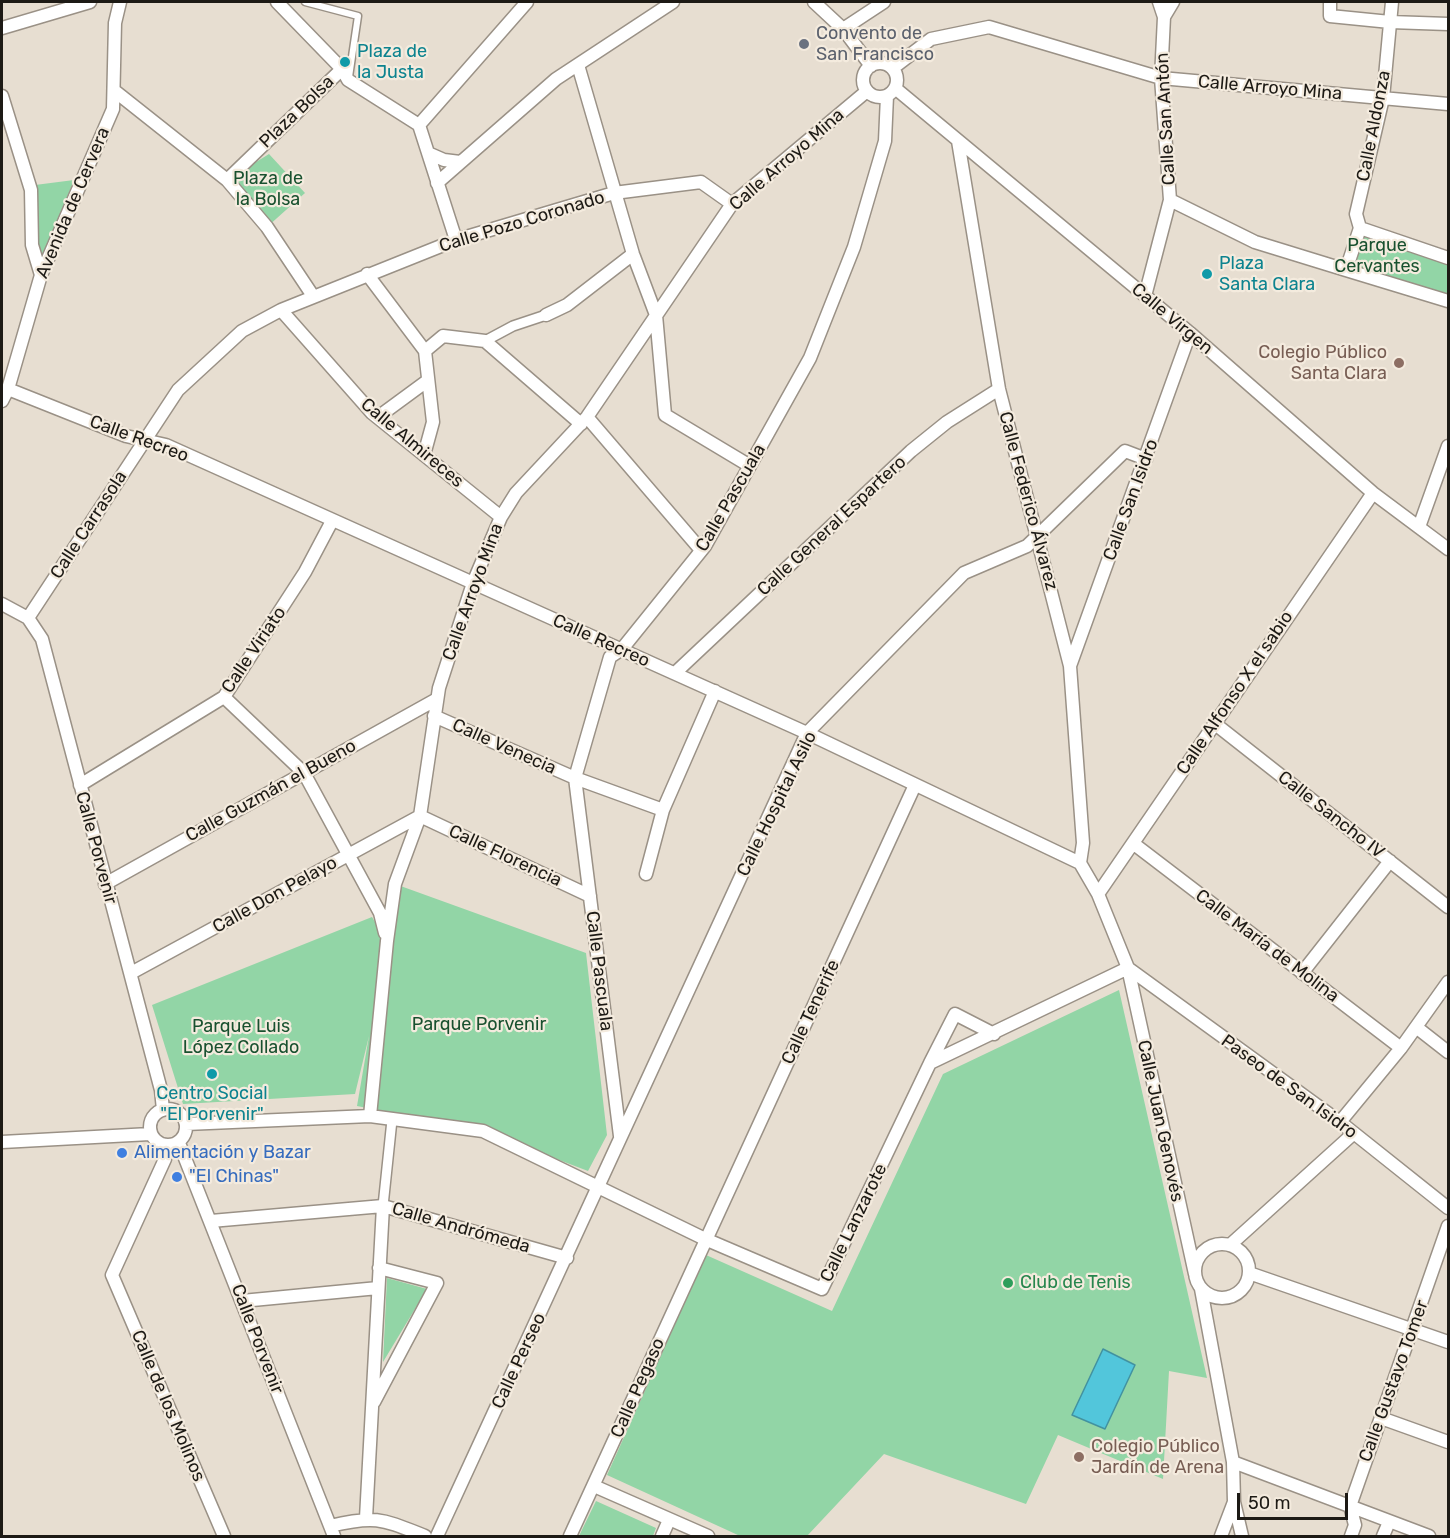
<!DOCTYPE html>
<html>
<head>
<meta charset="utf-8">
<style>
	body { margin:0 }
	#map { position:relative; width:1450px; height:1538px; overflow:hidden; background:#e7ded1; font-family:Rubik,sans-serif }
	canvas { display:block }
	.frame { position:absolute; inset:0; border:3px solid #1d1a15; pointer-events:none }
	.scale { position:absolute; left:1237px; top:1493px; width:111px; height:27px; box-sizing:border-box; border:3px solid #1d1a15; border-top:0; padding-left:8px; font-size:18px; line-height:21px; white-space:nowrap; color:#1d1a15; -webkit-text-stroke:4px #f4ebde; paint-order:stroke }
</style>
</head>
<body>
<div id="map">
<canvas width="1450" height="1538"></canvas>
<div class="frame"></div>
<div class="scale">50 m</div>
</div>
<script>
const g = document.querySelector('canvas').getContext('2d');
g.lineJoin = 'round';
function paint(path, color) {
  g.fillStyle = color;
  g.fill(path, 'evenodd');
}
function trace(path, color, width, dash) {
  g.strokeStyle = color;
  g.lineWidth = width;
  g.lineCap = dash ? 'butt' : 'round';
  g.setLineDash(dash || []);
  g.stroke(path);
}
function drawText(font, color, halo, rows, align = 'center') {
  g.font = font + ' Rubik,sans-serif';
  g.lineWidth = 4.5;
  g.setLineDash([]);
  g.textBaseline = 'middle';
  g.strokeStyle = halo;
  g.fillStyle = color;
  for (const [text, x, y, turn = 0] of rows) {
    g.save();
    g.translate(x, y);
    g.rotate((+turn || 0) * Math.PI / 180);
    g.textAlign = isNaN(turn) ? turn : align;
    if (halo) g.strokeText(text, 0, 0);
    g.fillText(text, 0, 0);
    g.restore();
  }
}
const green = new Path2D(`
	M 269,154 L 305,193 L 267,227 L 227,180 Z
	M 74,180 L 44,256 L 37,253 L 35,185 Z
	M 1360,228 L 1448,258 L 1448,301 L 1346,270 Z
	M 395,884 L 586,953 L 607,1135 L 588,1171 L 483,1131 L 357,1106 L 369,1036 L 355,1094 L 183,1104 L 152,1005 L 372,917 L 386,940 Z
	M 1119,990 L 1207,1378 L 1169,1371 L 1163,1479 L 1058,1435 L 1026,1504 L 884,1454 L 807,1536 L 740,1536 L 607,1475 L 706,1255 L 832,1311 L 943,1074 Z
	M 387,1278 L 427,1289 L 383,1362 Z
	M 596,1501 L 656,1528 L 653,1536 L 579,1536 Z`);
const water = new Path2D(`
	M 1103,1349 L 1135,1365 L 1105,1429 L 1072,1415 Z`);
const service = new Path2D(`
	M 305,2 L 358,16 L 349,77`);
const pedestrian = new Path2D(`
	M 485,341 L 513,326 L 546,315
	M 383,1206 L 392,1120`);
const minor = new Path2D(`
	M 277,2 L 342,69 L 348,80 L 419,125 L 456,240
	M 814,2 L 843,29 L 871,66
	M 1159,2 L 1164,17 L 1161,78 L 1170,200
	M 1330,2 L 1330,16 L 1390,22 L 1448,24
	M 1164,17 L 1173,2
	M 2,28 L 90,2
	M 843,29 L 884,2
	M863 80a17 17 0 1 1 34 0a17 17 0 1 1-34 0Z
	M 578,65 L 633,254 L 656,315 L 665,415 L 750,466
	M 893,68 L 931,39 L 989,27 L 1161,78 L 1448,104
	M 895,88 L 1190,333 L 1373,493 L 1448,549
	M 116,92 L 227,180 L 267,227 L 313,296
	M 2,96 L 31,190 L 32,245 L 41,275
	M 419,125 L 527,2
	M 958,141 L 999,389 L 1070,666 L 1083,843 L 1080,863
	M 428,153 L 444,160 L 460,162
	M 227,180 L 342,69
	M 437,183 L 556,79 L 673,2
	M 1360,228 L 1356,214 L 1383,98 L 1392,2
	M 1360,228 L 1346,270 L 1448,301
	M 1360,228 L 1448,258
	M 367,274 L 425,351 L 443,336 L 485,341 L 581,424
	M 1145,296 L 1170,200 L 1255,242 L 1346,270
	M 281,310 L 372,413 L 501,517
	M 546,315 L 567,305 L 633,254
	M 8,389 L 126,436 L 166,445 L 807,733 L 1080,863 L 1098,894 L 1128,968 L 1195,1274
	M 2,401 L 8,389 L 41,275 L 113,109 L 115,23 L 120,2
	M 378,417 L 427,381
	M 587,417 L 701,550
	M 424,455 L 433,422 L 425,351
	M 1419,527 L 1448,446
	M 2,604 L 28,618 L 42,639 L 161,1090 L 163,1110
	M 28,618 L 178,390 L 242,331 L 281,310 L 456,240 L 614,193 L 701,182 L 732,204
	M 1070,666 L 1190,333
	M 675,673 L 911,451 L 947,422 L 999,389
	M 224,697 L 304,773 L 380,913 L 385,933
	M 434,716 L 575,778 L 663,810 L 715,691
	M 1214,723 L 1448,907
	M 80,785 L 224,697 L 305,572 L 332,521
	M 1134,844 L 1401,1048
	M 646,874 L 663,810
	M 105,884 L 437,699
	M 1098,894 L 1373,493
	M 1128,968 L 1340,1122 L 1448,1208
	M 131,973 L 420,816 L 590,896
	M 1302,973 L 1390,861
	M 1416,1027 L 1448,1052
	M 930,1063 L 955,1014 L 994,1034
	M150 1127a18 18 0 1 1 36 0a18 18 0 1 1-36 0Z
	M 370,1116 L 387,941 L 395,884 L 420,816 L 439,688 L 473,583 L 501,517 L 516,493 L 587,417 L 732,204 L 867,91
	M 1340,1122 L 1401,1048 L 1448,982
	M 186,1124 L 370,1116 L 483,1131 L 705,1239 L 822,1289 L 930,1063 L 1128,968
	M 620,1136 L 575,778 L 610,657 L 622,649 L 705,546 L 810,358 L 854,247 L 885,141 L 887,96
	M 2,1142 L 150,1134
	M 179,1143 L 334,1536
	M 165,1146 L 165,1159 L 112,1275 L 224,1536
	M 211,1221 L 383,1206 L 567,1258
	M1195 1271a27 27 0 1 1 54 0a27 27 0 1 1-54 0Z
	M 1230,1245 L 1354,1133
	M 1249,1273 L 1448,1342
	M 1201,1289 L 1233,1462 L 1234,1502 L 1242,1536
	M 242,1301 L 378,1288
	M 374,1402 L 437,1283 L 379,1268
	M 1381,1418 L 1448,1442
	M 1233,1462 L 1429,1536
	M 594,1486 L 708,1536
	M 366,1518 L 383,1206
	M 330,1526 C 376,1515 382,1519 425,1536
	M 437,1536 L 807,733 L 964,573 L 1027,546 L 1125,451 L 1146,459
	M 570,1536 L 915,785
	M 662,1536 L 669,1520
	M 1221,1536 L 1234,1502
	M 1351,1536 L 1355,1525 L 1350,1506 L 1448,1226
	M 1383,1536 L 1389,1522`);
const markers = [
	[804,44,6,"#6b7280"],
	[345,62,6,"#0f9aa8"],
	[1207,274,6,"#0f9aa8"],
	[1399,363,6,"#8d6e63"],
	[212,1074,6,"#0f9aa8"],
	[122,1153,6,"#3f7fe0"],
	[177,1177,6,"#3f7fe0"],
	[1008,1283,6,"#2e9e5b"],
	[1079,1457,6,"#8d6e63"]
];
const worshipNames = [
	["Convento de",816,34],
	["San Francisco",816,55]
];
const cultureNames = [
	["Plaza de",357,52],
	["la Justa",357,73],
	["Plaza",1219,264],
	["Santa Clara",1219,285],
	["Centro Social",212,1094,"center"],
	["\"El Porvenir\"",212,1115,"center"]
];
const streetNames = [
	["Calle Arroyo Mina",1270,88,5],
	["Plaza Bolsa",297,112,-44],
	["Calle San Antón",1166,119,-93],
	["Calle Aldonza",1374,126,-79],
	["Calle Arroyo Mina",787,160,-41],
	["Avenida de Cervera",73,203,-67],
	["Calle Pozo Coronado",522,222,-17],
	["Calle Virgen",1172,319,40],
	["Calle Recreo",139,439,20],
	["Calle Almireces",412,443,40],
	["Calle Pascuala",731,498,-60],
	["Calle San Isidro",1131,500,-70],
	["Calle Federico Álvarez",1028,501,75],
	["Calle Carrasola",89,525,-57],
	["Calle General Espartero",832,526,-43],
	["Calle Arroyo Mina",473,592,-70],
	["Calle Recreo",601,641,24],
	["Calle Viriato",254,650,-56],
	["Calle Alfonso X el sabio",1235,693,-56],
	["Calle Venecia",504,747,24],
	["Calle Guzmán el Bueno",271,791,-29],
	["Calle Hospital Asilo",777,804,-64],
	["Calle Sancho IV",1331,815,38],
	["Calle Porvenir",96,848,75],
	["Calle Florencia",505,856,25],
	["Calle Don Pelayo",275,895,-29],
	["Calle María de Molina",1267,946,37],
	["Calle Pascuala",599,971,83],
	["Calle Tenerife",811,1012,-65],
	["Paseo de San Isidro",1289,1087,36],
	["Calle Juan Genovés",1160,1121,78],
	["Calle Lanzarote",854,1223,-64],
	["Calle Andrómeda",461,1228,16],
	["Calle Porvenir",257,1339,69],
	["Calle Perseo",519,1361,-65],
	["Calle Gustavo Tomer",1394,1381,-70],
	["Calle Pegaso",638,1388,-66],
	["Calle de los Molinos",168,1406,67]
];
const parkNames = [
	["Plaza de",268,179],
	["la Bolsa",268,200],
	["Parque",1377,246],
	["Cervantes",1377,267],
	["Parque Porvenir",479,1025],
	["Parque Luis",241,1027],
	["López Collado",241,1048]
];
const educationNames = [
	["Colegio Público",1387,353],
	["Santa Clara",1387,374],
	["Colegio Público",1091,1447,"left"],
	["Jardín de Arena",1091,1468,"left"]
];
const shopNames = [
	["Alimentación y Bazar",134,1153],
	["\"El Chinas\"",189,1177]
];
const leisureNames = [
	["Club de Tenis",1020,1283]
];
paint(green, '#92d5a6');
paint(water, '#52c6db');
trace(water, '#4292a0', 1.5);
trace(service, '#9a9186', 9);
trace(pedestrian, '#9a9186', 12);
trace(minor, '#9a9186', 15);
trace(service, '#fff', 6);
trace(pedestrian, '#fff', 9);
trace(minor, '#fff', 12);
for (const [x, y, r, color] of markers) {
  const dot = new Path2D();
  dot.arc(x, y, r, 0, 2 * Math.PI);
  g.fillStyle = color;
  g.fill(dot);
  trace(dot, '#f4ebde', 2);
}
drawText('18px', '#5b616d', '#f4ebde', worshipNames, 'left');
drawText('18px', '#0d838f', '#f4ebde', cultureNames, 'left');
drawText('18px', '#1d1a15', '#f4ebde', streetNames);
drawText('18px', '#18512f', '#f4ebde', parkNames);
drawText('18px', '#785e54', '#f4ebde', educationNames, 'right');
drawText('18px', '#366cbe', '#f4ebde', shopNames, 'left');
drawText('18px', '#27864d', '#f4ebde', leisureNames, 'left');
</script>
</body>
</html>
